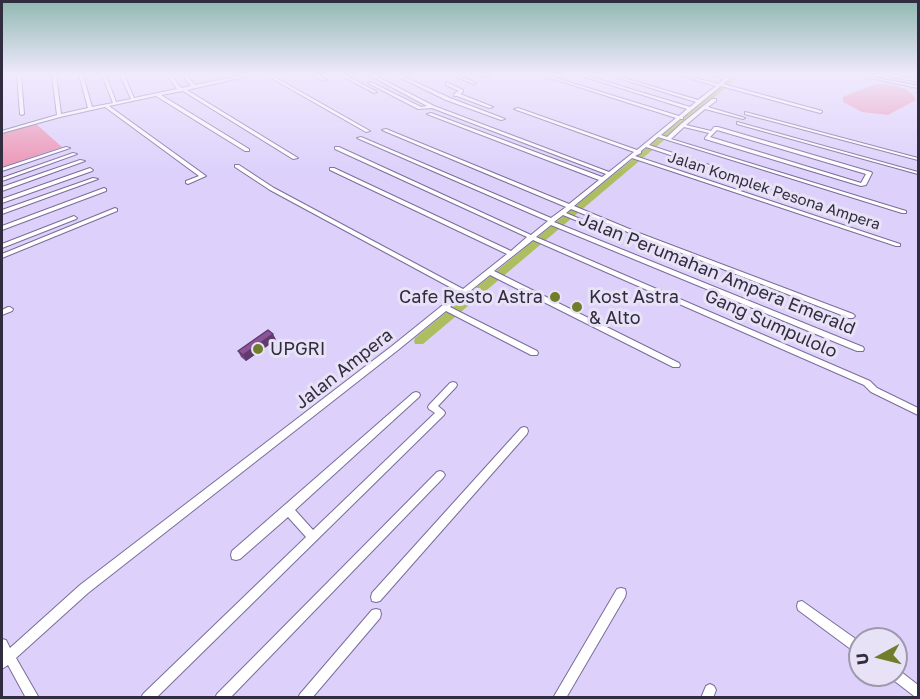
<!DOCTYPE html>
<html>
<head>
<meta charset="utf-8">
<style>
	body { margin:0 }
	#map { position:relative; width:920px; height:699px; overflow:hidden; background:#ddd1fb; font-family:"Golos Text",sans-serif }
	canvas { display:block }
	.frame { position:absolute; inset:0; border:3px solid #322c40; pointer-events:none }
	.north { position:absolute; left:848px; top:627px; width:60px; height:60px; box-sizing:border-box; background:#e8e2f7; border:2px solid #9f99ae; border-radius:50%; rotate:263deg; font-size:16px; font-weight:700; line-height:24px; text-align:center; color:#322c40 }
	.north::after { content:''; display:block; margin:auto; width:21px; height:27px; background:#707e2b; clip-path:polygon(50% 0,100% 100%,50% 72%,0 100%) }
</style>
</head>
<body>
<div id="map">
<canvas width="920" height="699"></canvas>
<div class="frame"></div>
<div class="north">U</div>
</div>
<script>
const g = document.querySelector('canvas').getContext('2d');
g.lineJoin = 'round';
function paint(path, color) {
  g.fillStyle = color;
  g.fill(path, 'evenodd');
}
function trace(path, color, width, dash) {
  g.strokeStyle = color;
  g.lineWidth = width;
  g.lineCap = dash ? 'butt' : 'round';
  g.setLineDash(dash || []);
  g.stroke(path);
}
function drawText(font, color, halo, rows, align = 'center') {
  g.font = font + ' "Golos Text",sans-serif';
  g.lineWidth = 6;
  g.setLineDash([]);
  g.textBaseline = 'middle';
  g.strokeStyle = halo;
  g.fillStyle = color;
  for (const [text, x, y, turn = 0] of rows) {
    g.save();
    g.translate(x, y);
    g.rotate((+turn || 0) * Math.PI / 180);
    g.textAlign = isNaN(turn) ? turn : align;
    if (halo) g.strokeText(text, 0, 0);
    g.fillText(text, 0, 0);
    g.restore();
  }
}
const green = new Path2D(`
	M 875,84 C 888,84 911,86 916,100 L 888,115 L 862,112 L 843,102 L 843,97 Z
	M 35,123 L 62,147 L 2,167 L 2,133 Z`);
const stream = new Path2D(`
	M 227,78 L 244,75
	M 2,131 L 47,118`);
const river = new Path2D(`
	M 735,75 L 741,75 L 423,344 L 415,344 L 414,341 L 415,338 Z`);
const minor = new Path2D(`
	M 17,75 L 21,75 L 24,114 L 22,115 L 20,114 Z
	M 52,75 L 56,75 L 61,114 L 88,108 L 79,75 L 83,75 L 92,107 L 113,103 L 102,75 L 106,75 L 116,102 L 131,99 L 120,75 L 124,75 L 134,98 L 177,89 L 167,75 L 171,75 L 181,88 L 191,86 L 182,75 L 186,75 L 195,85 L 244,75 L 251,75 L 249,76 L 187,90 L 298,158 L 293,159 L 183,91 L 161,95 L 249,149 L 249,151 L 245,151 L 156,96 L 109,106 L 206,176 L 188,184 L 186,183 L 186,181 L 199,176 L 105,107 L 60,117 L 2,133 L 2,131 L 57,115 Z
	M 266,75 L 271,75 L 370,131 L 366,132 Z
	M 312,75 L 317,75 L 327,80 L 324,81 Z
	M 340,75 L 345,75 L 377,92 L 374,93 Z
	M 369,75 L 374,75 L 434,106 L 609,172 L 634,152 L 514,109 L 518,108 L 637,150 L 676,118 L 541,75 L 546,75 L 679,116 L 687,109 L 579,75 L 584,75 L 690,107 L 696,102 L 609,75 L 614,75 L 698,100 L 716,86 L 678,75 L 684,75 L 718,84 L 724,79 L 710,75 L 716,75 L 726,78 L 730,75 L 734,75 L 723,84 L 822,111 L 822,112 L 820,113 L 721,86 L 683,117 L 683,119 L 680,119 L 661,135 L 667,137 L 681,124 L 712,99 L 716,99 L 716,101 L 708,107 L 745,118 L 743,119 L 705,109 L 686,125 L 711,131 L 714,127 L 718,127 L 871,172 L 872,173 L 866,185 L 861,186 L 705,139 L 705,138 L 709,133 L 684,127 L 671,139 L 906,211 L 906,213 L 902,213 L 658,137 L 649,145 L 815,200 L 812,202 L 810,201 L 646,147 L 641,151 L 641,153 L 635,156 L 900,244 L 900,246 L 896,246 L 632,158 L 574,206 L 639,233 L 853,314 L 855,316 L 853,318 L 849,318 L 635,235 L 571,209 L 566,213 L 607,230 L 606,231 L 602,231 L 563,215 L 554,222 L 863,347 L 864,349 L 863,351 L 857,351 L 551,225 L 536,237 L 870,381 L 877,388 L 918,408 L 918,415 L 871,392 L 864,385 L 533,240 L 494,271 L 679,363 L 680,365 L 679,367 L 673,367 L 490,275 L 450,307 L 537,351 L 538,353 L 537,355 L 531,355 L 446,311 L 398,350 L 88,593 L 16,658 L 39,698 L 26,698 L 8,665 L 2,669 L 2,639 L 6,640 L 10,648 L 80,585 L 392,346 L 459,292 L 270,190 L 235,167 L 235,165 L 239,165 L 274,188 L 463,289 L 507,254 L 330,170 L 330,168 L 334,168 L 511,251 L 527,237 L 335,149 L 335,147 L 339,147 L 531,235 L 548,221 L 357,138 L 361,137 L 551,218 L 566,207 L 382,130 L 386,129 L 569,204 L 599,180 L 427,114 L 431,113 L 602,177 L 606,174 L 432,108 L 418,109 L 368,83 L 371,82 L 421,107 L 427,106 ZM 717,130 L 866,174 L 861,183 L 710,137 Z
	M 395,75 L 400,75 L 450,98 L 505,119 L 501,120 L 446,100 Z
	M 452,75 L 457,75 L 476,83 L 473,84 Z
	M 480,75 L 485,75 L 490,77 L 488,78 Z
	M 856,75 L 863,75 L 918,86 L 918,88 Z
	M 885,75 L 892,75 L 918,80 L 918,82 Z
	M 915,75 L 918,75 L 918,76 L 916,76 Z
	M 446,83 L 448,83 L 463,90 L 463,92 L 460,94 L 493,107 L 489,108 L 457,96 L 454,96 L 455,93 L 459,91 L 446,85 Z
	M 745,112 L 918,158 L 918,160 L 745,114 Z
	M 737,122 L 918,172 L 918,174 L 737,124 Z
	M 66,147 L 70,148 L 2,171 L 2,168 Z
	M 73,153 L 77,154 L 2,181 L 2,178 Z
	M 80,160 L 85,161 L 2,191 L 2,187 Z
	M 90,168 L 93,170 L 92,171 L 2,203 L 2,199 Z
	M 93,178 L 98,179 L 2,214 L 2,210 Z
	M 104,188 L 106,189 L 106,191 L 2,230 L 2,226 Z
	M 115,208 L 117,209 L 117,211 L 2,258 L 2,254 Z
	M 74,216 L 77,218 L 76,219 L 2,248 L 2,244 Z
	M 8,307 L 10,307 L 13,309 L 12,311 L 2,315 L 2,310 Z
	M 453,382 L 456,383 L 457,385 L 456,387 L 438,406 L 444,411 L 445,413 L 444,415 L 156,698 L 141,698 L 143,694 L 306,537 L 288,517 L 240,559 L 236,560 L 232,559 L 231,555 L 232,551 L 413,393 L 416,392 L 419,393 L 420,395 L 419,397 L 295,510 L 313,530 L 435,413 L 429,409 L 428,407 L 429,405 L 450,383 Z
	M 524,427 L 527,428 L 528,431 L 527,434 L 380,601 L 376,602 L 372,601 L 371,597 L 372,593 L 521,428 Z
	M 440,471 L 443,472 L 445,475 L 443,478 L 230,698 L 215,698 L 217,694 L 437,472 Z
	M 621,588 L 625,589 L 626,593 L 625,597 L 566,698 L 553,698 L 617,589 Z
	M 802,601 L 860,642 L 860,655 L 856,653 L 798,610 L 797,606 L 798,602 Z
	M 376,609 L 380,610 L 381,614 L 380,618 L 312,698 L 298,698 L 300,694 L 372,610 Z
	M 896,669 L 900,671 L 918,685 L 918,698 L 914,696 L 892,679 L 890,675 L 896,675 Z
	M 710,684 L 714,686 L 716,690 L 713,698 L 701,698 L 706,686 Z`);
const wall = new Path2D(`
	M 273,334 L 276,340 L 246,361 L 241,357 L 238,351 Z`);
const shadedWall = new Path2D(`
	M 273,334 L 276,340 L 246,361 L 243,355 Z`);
const building = new Path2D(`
	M 268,330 L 273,334 L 243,355 L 238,351 Z`);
const markers = [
	[555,297,6,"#707e2b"],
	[577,307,6,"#707e2b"],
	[258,349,6,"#707e2b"]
];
const farStreetnames = [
	["Jalan Komplek Pesona Ampera",774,191,18]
];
const streetNames = [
	["Jalan Perumahan Ampera Emerald",717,274,22],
	["Gang Sumpulolo",771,324,24],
	["Jalan Ampera",344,369,-38]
];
const poiNames = [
	["Cafe Resto Astra",543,297,"right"],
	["Kost Astra",589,297],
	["& Alto",589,318],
	["UPGRI",270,349]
];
paint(green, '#ec92b1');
trace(stream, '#889256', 1.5);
paint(river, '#adbe60');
trace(minor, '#7a6c9b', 2);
paint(minor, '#fff');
paint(wall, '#774884');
paint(shadedWall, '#613b6c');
paint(building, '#8a549a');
trace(building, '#613b6c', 1.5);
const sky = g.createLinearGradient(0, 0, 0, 173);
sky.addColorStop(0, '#90b8b2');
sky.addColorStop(0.43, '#f0eafd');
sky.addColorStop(1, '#f0eafd00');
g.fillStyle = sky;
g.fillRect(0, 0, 920, 173);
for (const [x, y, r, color] of markers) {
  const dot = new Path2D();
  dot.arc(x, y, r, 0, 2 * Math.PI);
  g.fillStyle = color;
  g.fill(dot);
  trace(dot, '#e8e2f7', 2);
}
drawText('15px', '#322c40', '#e8e2f7', farStreetnames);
drawText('18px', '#322c40', '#e8e2f7', streetNames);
drawText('18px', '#322c40', '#e8e2f7', poiNames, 'left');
</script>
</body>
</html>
